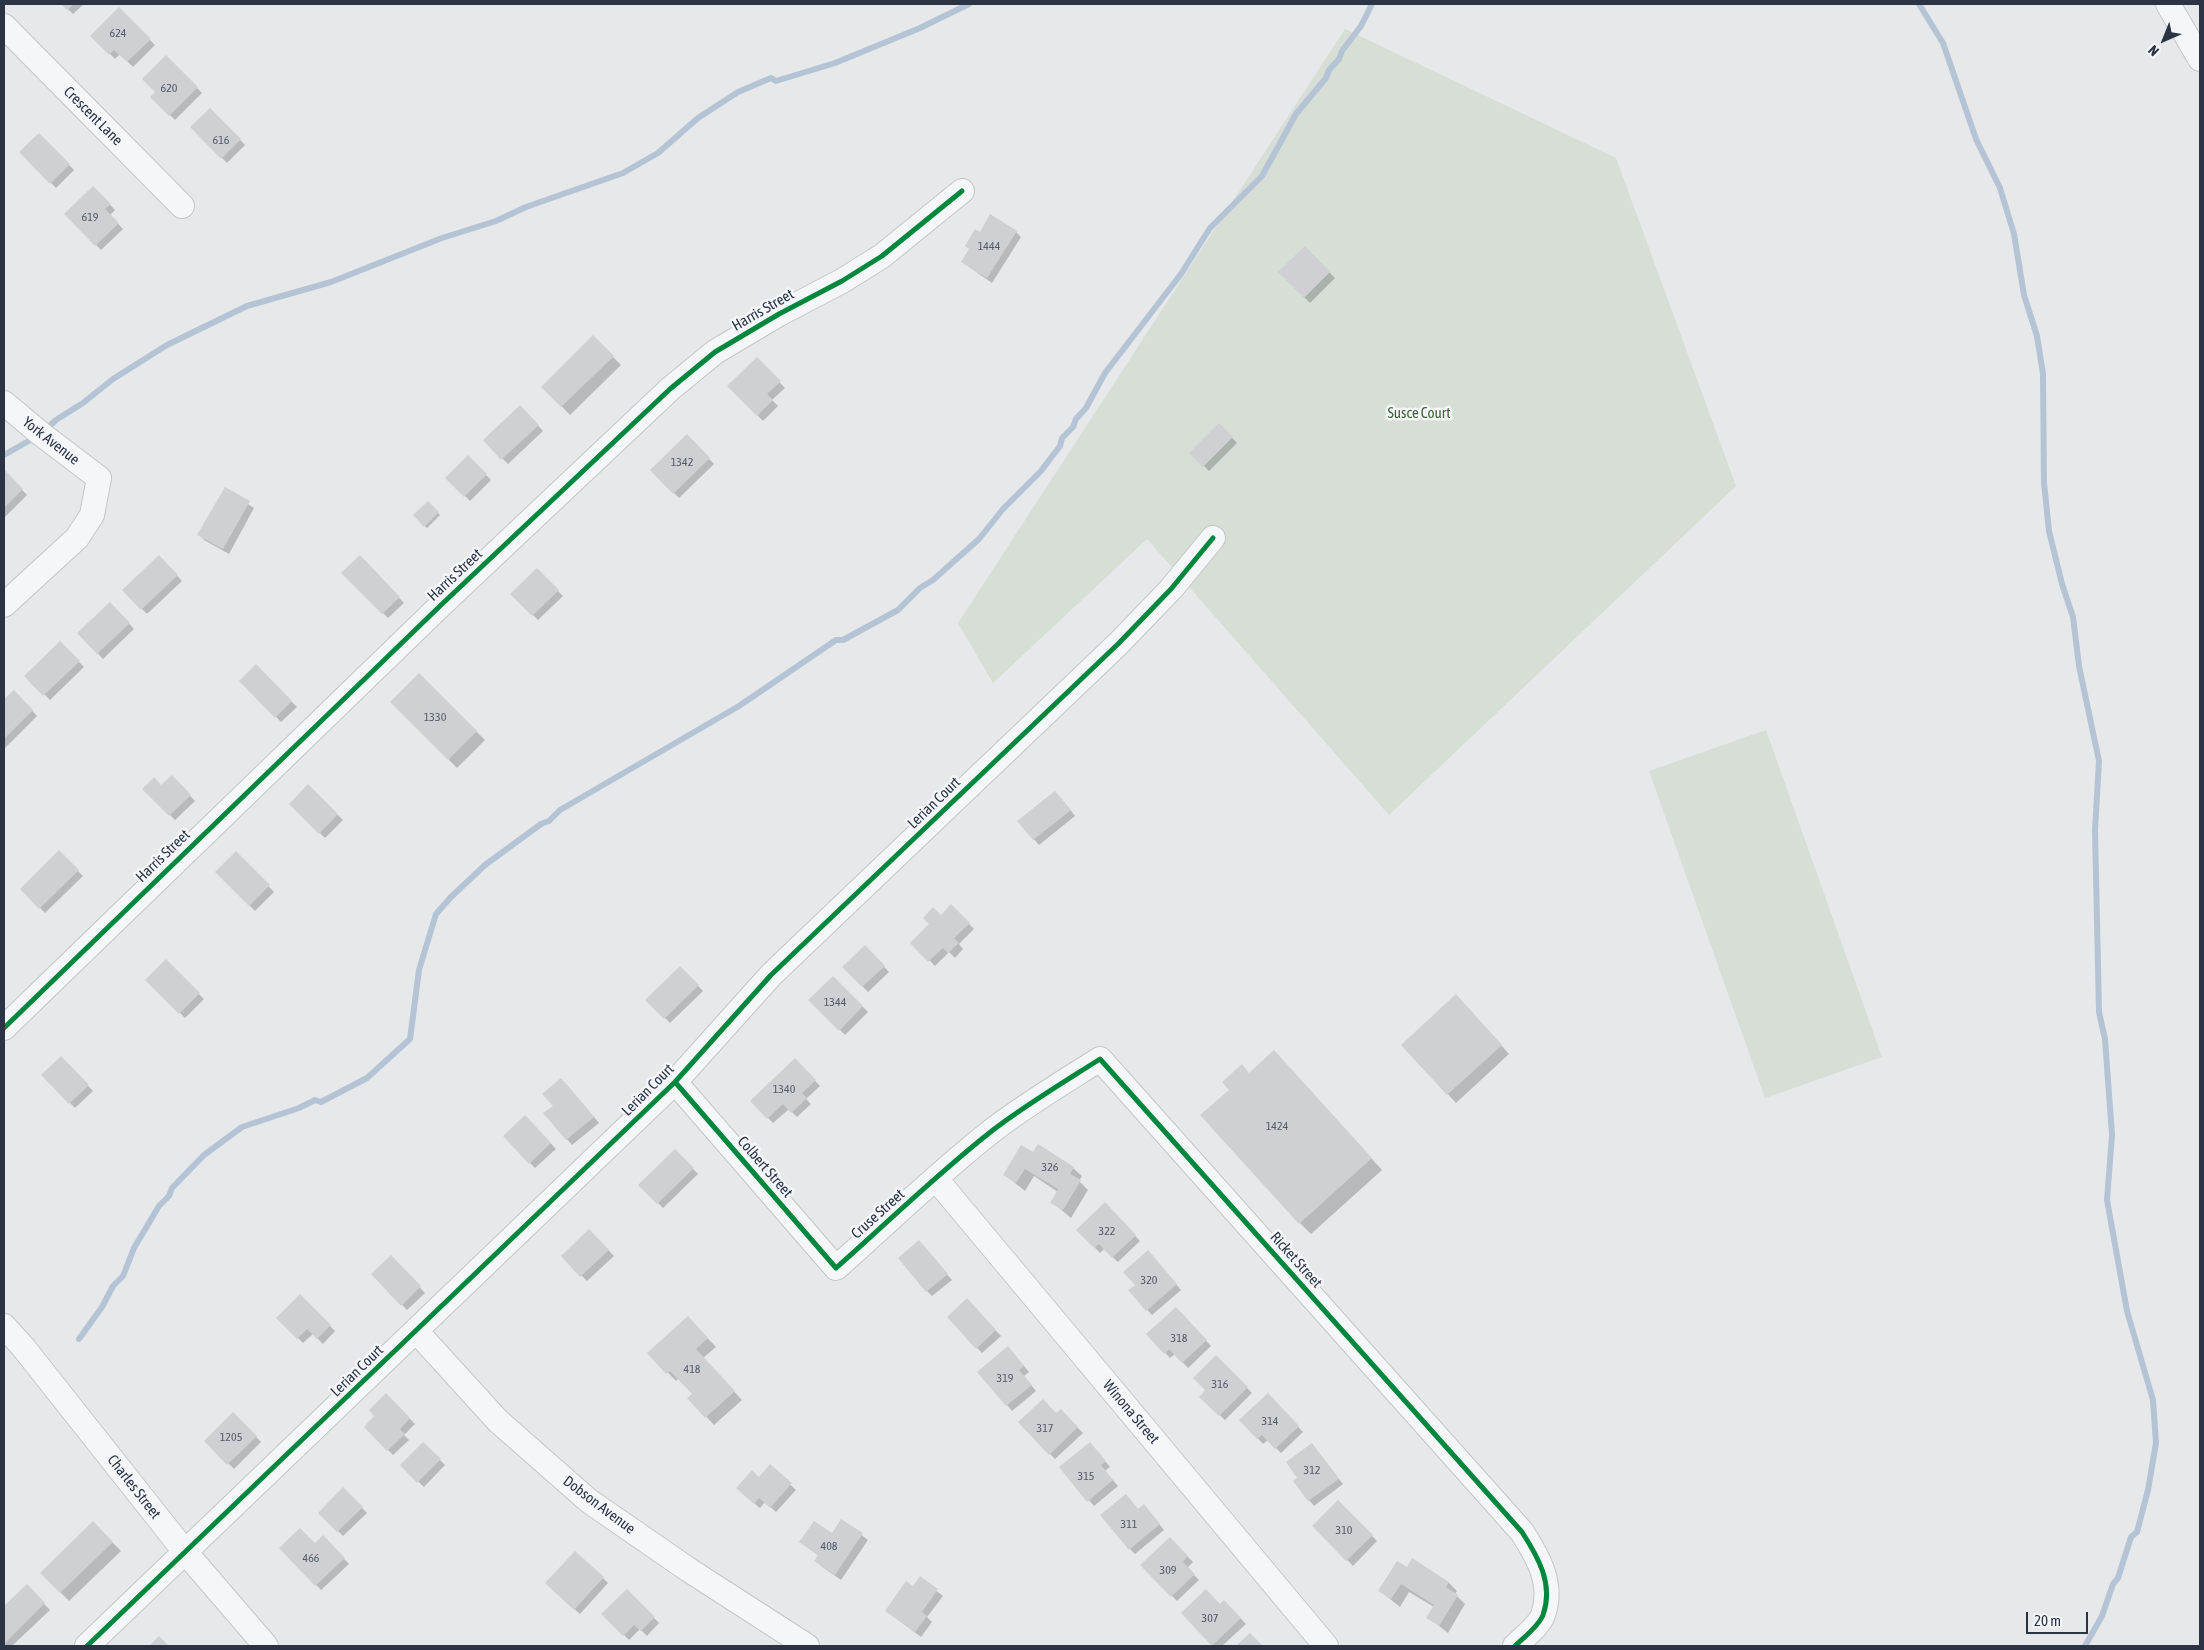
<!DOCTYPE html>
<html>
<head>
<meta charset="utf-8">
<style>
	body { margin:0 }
	#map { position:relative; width:2204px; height:1650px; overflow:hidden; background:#e6e8ea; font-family:"Asap Condensed",sans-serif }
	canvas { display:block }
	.frame { position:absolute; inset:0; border:5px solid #2b3445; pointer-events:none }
	.north { position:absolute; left:2139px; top:15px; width:50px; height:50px; -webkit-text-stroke:4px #f4f6f9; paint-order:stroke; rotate:224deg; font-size:14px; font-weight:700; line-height:20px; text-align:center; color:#2b3445 }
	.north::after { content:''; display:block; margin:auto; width:18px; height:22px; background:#2b3445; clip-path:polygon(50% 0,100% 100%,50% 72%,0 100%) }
	.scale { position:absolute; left:2026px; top:1612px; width:62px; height:22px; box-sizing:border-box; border:2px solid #2b3445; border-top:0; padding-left:6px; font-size:15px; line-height:18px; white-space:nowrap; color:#2b3445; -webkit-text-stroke:4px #f4f6f9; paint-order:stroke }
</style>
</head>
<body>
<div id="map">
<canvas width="2204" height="1650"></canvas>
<div class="frame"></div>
<div class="north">N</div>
<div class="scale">20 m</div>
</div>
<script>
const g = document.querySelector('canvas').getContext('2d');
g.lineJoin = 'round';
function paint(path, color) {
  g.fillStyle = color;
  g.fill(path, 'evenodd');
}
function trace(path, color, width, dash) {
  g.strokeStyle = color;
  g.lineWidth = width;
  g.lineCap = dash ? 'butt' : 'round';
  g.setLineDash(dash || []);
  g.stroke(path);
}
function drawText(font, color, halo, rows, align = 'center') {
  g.font = font + ' "Asap Condensed",sans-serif';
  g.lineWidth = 5;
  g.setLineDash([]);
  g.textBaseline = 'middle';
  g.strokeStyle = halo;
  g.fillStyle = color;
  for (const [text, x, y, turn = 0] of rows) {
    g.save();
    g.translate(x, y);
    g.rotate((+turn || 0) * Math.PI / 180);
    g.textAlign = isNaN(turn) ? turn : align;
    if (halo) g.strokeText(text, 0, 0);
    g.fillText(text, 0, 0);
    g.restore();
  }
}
const green = new Path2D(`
	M 1345,29 L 1616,158 L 1736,486 L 1389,815 L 1147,539 L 993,683 L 958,623 Z
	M 1766,730 L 1882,1057 L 1765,1098 L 1649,771 Z`);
const shadow = new Path2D(`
	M 63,4 L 84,4 L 73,14 Z
	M 119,9 L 155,45 L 133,67 L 120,54 L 115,59 L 92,36 Z
	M 166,57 L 202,93 L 175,120 L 152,97 L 157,92 Z
	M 210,109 L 245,145 L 227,163 L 191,127 Z
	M 39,134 L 74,170 L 56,188 L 21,152 Z
	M 93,187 L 115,210 L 110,215 L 123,229 L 101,250 L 66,214 Z
	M 1016,232 L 1021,237 L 992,283 L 962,262 L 980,233 Z
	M 1305,248 L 1335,278 L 1310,303 L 1279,272 Z
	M 593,337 L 621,365 L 570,415 L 543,387 Z
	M 757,359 L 785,388 L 772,400 L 778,406 L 763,421 L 729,386 Z
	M 520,406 L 543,431 L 508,464 L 484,440 Z
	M 1219,425 L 1237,443 L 1209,471 L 1191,453 Z
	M 687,436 L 714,464 L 679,498 L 652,470 Z
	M 468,457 L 491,480 L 470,501 L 447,478 Z
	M 4,471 L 27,495 L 4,518 Z
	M 225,489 L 254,508 L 229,554 L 204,540 L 199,534 Z
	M 428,503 L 440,515 L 427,528 L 415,516 Z
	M 159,556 L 182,581 L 147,614 L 123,590 Z
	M 360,557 L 404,603 L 388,618 L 343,573 Z
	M 536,569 L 563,596 L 538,620 L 512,594 Z
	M 110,603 L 134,629 L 103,659 L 79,633 Z
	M 60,643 L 84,667 L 50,700 L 26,676 Z
	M 256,666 L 297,707 L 281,722 L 241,681 Z
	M 419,675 L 485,740 L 457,768 L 392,702 Z
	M 14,691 L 37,716 L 4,749 L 4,701 Z
	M 172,777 L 195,801 L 175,820 L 144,789 L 161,787 Z
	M 308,786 L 343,820 L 325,838 L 290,804 Z
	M 1061,798 L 1075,816 L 1039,845 L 1019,821 Z
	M 59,852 L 83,876 L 45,913 L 22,889 Z
	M 236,853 L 274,892 L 255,911 L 216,872 Z
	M 951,906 L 974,929 L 959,944 L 963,949 L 955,958 L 949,952 L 935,966 L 912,943 Z
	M 865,947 L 889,972 L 868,992 L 844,967 Z
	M 166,961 L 204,999 L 185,1018 L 147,980 Z
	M 680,967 L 703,991 L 670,1023 L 647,1000 Z
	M 833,977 L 868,1012 L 845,1035 L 810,1000 Z
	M 1464,1004 L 1509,1054 L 1456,1103 L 1403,1045 Z
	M 61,1057 L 93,1091 L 75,1108 L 43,1075 Z
	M 795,1060 L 820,1086 L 806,1099 L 811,1104 L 797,1117 L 789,1109 L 773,1123 L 752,1101 Z
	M 1285,1063 L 1382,1170 L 1311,1234 L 1300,1223 L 1250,1074 Z
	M 567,1085 L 599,1123 L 572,1145 L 545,1114 L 555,1106 Z
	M 525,1116 L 556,1149 L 535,1168 L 504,1136 Z
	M 675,1151 L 698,1174 L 663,1208 L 640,1185 Z
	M 1033,1153 L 1073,1168 L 1082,1176 L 1079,1181 L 1088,1190 L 1071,1218 L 1052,1202 L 1058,1192 L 1034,1176 L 1025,1191 L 1005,1175 Z
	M 1105,1204 L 1140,1241 L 1118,1262 L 1104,1249 L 1100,1253 L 1078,1230 Z
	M 589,1230 L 614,1256 L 587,1281 L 562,1256 Z
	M 924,1247 L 952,1280 L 932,1296 L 927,1291 Z
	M 391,1257 L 425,1293 L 407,1310 L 373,1274 Z
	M 1153,1257 L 1181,1290 L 1152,1315 L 1130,1291 L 1136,1285 Z
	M 300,1296 L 335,1331 L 323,1344 L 313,1334 L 303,1343 L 278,1318 Z
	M 967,1300 L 1001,1336 L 982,1353 L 948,1317 Z
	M 1181,1314 L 1211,1346 L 1188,1368 L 1175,1354 L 1170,1358 L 1148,1334 Z
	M 696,1326 L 716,1347 L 703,1358 L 742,1400 L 714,1425 L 689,1398 L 693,1394 L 679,1378 L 676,1381 L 649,1353 Z
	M 1013,1353 L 1029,1372 L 1024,1376 L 1036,1391 L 1012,1411 L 979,1372 Z
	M 1216,1357 L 1252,1393 L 1225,1420 L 1201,1397 L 1207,1390 Z
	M 386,1395 L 415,1424 L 404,1435 L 409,1440 L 393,1455 L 365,1427 L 376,1416 Z
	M 1268,1395 L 1303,1432 L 1281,1453 L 1268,1440 L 1263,1444 L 1241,1420 Z
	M 1060,1410 L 1083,1433 L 1055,1459 L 1020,1422 L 1056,1414 Z
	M 233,1413 L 261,1442 L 234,1469 L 206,1441 Z
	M 423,1443 L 445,1465 L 424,1487 L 401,1465 Z
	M 1312,1444 L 1343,1484 L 1314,1506 L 1309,1500 L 1299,1478 Z
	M 1095,1449 L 1110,1467 L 1105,1471 L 1118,1486 L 1094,1506 L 1061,1467 Z
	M 770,1466 L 796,1490 L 776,1512 L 765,1502 L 760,1508 L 743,1494 Z
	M 343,1489 L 367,1513 L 343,1536 L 320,1513 Z
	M 1338,1502 L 1377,1541 L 1353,1566 L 1314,1526 Z
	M 1138,1510 L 1149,1511 L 1164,1530 L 1135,1554 L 1130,1549 Z
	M 842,1520 L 868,1540 L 841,1580 L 821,1566 L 816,1561 L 819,1556 L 801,1542 L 832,1535 Z
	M 93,1523 L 121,1551 L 69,1601 L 41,1573 Z
	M 323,1537 L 349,1564 L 321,1590 L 281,1548 L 315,1545 Z
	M 1170,1539 L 1193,1562 L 1187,1568 L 1199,1580 L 1177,1601 L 1142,1565 Z
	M 1412,1560 L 1449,1583 L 1457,1591 L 1455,1594 L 1465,1604 L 1448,1633 L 1428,1617 L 1434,1607 L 1409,1592 L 1400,1607 L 1380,1591 L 1407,1568 Z
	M 603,1578 L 608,1583 L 580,1614 L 552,1589 Z
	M 920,1578 L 943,1596 L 927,1617 L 932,1622 L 921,1637 L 886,1611 L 913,1588 Z
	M 27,1586 L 50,1610 L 12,1646 L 4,1646 L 4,1608 Z
	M 627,1591 L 659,1623 L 647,1636 L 640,1629 L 629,1640 L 603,1614 Z
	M 1224,1601 L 1246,1624 L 1222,1646 L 1215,1646 L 1182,1613 L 1220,1605 Z`);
const stream = new Path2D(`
	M 1919,4 L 1943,43 L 1976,139 L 2000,188 L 2014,234 L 2024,295 L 2037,336 L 2043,374 L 2044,483 L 2049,531 L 2062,584 L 2073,617 L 2079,666 L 2099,761 L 2095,830 L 2099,1012 L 2105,1039 L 2112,1135 L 2107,1200 L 2127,1311 L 2153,1400 L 2156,1443 L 2148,1490 L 2137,1532 L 2131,1537 L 2118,1578 L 2113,1584 L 2102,1616 L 2085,1646
	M 4,455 L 41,434 L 56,420 L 83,403 L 113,379 L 167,345 L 247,306 L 331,282 L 442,238 L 496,221 L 526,207 L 623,173 L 658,153 L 698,118 L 738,92 L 771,78 L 776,81 L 835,63 L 920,28 L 969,4
	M 79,1339 L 102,1307 L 113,1286 L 123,1276 L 134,1248 L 159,1206 L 169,1196 L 172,1188 L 204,1155 L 242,1127 L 299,1108 L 315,1100 L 321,1102 L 367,1078 L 410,1039 L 419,970 L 436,914 L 451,897 L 485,865 L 541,824 L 549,821 L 560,810 L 739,706 L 836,640 L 843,640 L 898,610 L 920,588 L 933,580 L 979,539 L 1003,509 L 1041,471 L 1060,446 L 1062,438 L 1073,427 L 1076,419 L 1086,408 L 1105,373 L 1181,274 L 1210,228 L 1262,176 L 1296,114 L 1326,78 L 1329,70 L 1339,59 L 1342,51 L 1361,26 L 1372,4`);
const building = new Path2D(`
	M 61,4 L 74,4 L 67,10 Z
	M 119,7 L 151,39 L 127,62 L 114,50 L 109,55 L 90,36 Z
	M 166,55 L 198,87 L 169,116 L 150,97 L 155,92 L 142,79 Z
	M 210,108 L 241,139 L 221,159 L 190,127 Z
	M 39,133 L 70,164 L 50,184 L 19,152 Z
	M 93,186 L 111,204 L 105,209 L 119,223 L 95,246 L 64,214 Z
	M 990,214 L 1017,231 L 987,278 L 961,262 L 969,249 L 965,246 L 975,229 L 980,232 Z
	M 1305,246 L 1330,272 L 1304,298 L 1278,272 Z
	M 593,335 L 614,356 L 561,407 L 541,387 Z
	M 757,357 L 781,381 L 767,394 L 773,400 L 757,416 L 727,386 Z
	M 520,405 L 539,425 L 501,460 L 483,440 Z
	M 1219,423 L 1233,437 L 1203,467 L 1189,453 Z
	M 687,434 L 710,458 L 673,494 L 650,470 Z
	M 468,455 L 487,474 L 464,497 L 445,478 Z
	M 4,469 L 23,489 L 4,508 Z
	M 225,487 L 250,501 L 223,549 L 197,535 Z
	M 428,501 L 439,512 L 424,527 L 413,515 Z
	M 159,555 L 178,575 L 141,610 L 122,590 Z
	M 360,555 L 400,597 L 382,614 L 341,573 Z
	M 537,568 L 559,590 L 532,616 L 510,594 Z
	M 110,602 L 130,623 L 97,654 L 77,633 Z
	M 60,641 L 80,661 L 43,696 L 24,676 Z
	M 256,664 L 292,701 L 275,718 L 239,681 Z
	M 419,673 L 477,731 L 448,760 L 390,702 Z
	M 14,690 L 33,710 L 4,739 L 4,699 Z
	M 172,775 L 191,795 L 169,816 L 142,789 L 154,777 L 161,785 Z
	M 308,784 L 338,814 L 319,834 L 289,804 Z
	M 1055,791 L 1071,810 L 1033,840 L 1017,821 Z
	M 59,850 L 79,870 L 39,909 L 20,889 Z
	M 236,851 L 270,885 L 249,906 L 215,872 Z
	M 951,904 L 970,923 L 954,938 L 959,943 L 948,953 L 943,948 L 928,962 L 910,943 L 929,924 L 923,918 L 933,907 L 941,915 Z
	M 865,945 L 885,966 L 862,987 L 842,967 Z
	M 166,959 L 200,993 L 179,1014 L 145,980 Z
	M 680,966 L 699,985 L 664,1019 L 645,1000 Z
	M 833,976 L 863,1006 L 839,1031 L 808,1000 Z
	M 1456,994 L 1502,1045 L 1447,1095 L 1401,1045 Z
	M 1274,1050 L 1372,1158 L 1299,1224 L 1200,1115 L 1229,1090 L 1222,1082 L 1242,1064 L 1249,1073 Z
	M 61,1056 L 89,1085 L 69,1104 L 41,1075 Z
	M 795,1058 L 816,1080 L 802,1093 L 807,1098 L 791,1113 L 783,1104 L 767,1119 L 750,1101 Z
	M 561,1078 L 594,1117 L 566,1140 L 543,1113 L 553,1106 L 542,1094 Z
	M 525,1115 L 551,1143 L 529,1164 L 503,1136 Z
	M 1038,1144 L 1074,1167 L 1070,1174 L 1081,1180 L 1063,1210 L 1050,1203 L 1058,1189 L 1025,1169 L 1016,1183 L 1003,1175 L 1021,1145 L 1033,1152 Z
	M 675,1149 L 694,1168 L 657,1204 L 638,1185 Z
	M 1105,1202 L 1136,1235 L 1112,1258 L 1099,1244 L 1094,1248 L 1076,1230 Z
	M 589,1229 L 609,1250 L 580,1277 L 561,1256 Z
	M 919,1240 L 948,1274 L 926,1292 L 898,1258 Z
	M 1148,1250 L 1177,1284 L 1146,1311 L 1128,1290 L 1135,1285 L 1123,1272 Z
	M 391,1255 L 421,1286 L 401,1306 L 371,1274 Z
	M 300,1294 L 331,1325 L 317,1339 L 307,1329 L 297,1339 L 276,1318 Z
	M 967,1298 L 996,1330 L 976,1349 L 947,1317 Z
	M 1176,1307 L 1207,1340 L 1182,1363 L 1169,1349 L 1164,1354 L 1146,1334 Z
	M 688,1316 L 708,1338 L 696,1349 L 735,1391 L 705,1418 L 687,1398 L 692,1394 L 670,1371 L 666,1374 L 647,1353 Z
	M 1008,1346 L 1024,1366 L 1019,1370 L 1032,1385 L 1006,1406 L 977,1372 Z
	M 1216,1355 L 1248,1387 L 1219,1416 L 1199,1397 L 1205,1390 L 1193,1378 Z
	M 386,1393 L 410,1418 L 400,1429 L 405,1434 L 387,1451 L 364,1427 L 374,1416 L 369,1410 Z
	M 1268,1393 L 1299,1426 L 1275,1449 L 1262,1435 L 1257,1439 L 1239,1420 Z
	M 1043,1399 L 1056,1413 L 1061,1409 L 1078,1427 L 1049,1455 L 1018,1422 Z
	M 233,1412 L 257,1436 L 227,1465 L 204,1441 Z
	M 423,1442 L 441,1459 L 417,1483 L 400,1465 Z
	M 1090,1442 L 1106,1461 L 1101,1465 L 1113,1480 L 1087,1502 L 1059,1467 Z
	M 1312,1443 L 1339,1479 L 1308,1501 L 1293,1481 L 1297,1478 L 1286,1462 Z
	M 770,1464 L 792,1483 L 770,1508 L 759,1498 L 754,1504 L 736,1488 L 752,1470 L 759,1477 Z
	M 343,1487 L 363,1507 L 337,1532 L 318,1513 Z
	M 1126,1494 L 1138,1509 L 1144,1504 L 1160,1524 L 1129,1550 L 1100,1515 Z
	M 1338,1500 L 1373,1535 L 1346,1561 L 1312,1526 Z
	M 841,1519 L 863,1533 L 835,1575 L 814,1561 L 818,1555 L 799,1542 L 814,1521 L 832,1533 Z
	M 93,1521 L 113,1542 L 60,1593 L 40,1573 Z
	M 300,1528 L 315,1543 L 323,1535 L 345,1558 L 315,1586 L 279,1548 Z
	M 1170,1537 L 1188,1556 L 1183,1562 L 1195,1574 L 1171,1597 L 1140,1565 Z
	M 575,1551 L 604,1577 L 574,1610 L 545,1583 Z
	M 1412,1558 L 1449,1582 L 1446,1587 L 1458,1595 L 1439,1626 L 1426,1618 L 1434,1605 L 1401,1584 L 1391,1599 L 1378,1591 L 1397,1561 L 1407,1567 Z
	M 920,1576 L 938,1589 L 922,1612 L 927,1616 L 915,1632 L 885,1611 L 906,1581 L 913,1586 Z
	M 27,1584 L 45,1603 L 4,1644 L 4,1606 Z
	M 627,1589 L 655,1617 L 641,1631 L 634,1625 L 623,1636 L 601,1614 Z
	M 1206,1589 L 1220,1604 L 1224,1600 L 1241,1618 L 1212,1646 L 1181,1613 Z
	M 1250,1633 L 1263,1646 L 1236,1646 Z
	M 159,1636 L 169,1646 L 149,1646 Z`);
const street = new Path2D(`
	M 2168,4 L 2200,59
	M 4,26 L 182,206
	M 4,403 L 41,434 L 99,478 L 92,515 L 77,538 L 4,605
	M 4,1028 L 441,605 L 670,389 L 715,352 L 779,314 L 842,281 L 882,256 L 962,191
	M 675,1082 L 836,1268 C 888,1222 938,1173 993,1130 C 1027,1104 1064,1082 1100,1059 L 1522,1532 C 1538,1557 1554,1584 1543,1615 C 1539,1626 1523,1638 1515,1646
	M 936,1179 L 1326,1646
	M 4,1326 L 23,1347 L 186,1553 L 266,1646
	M 417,1332 L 498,1421 L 589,1501 L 689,1570 L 807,1646
	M 87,1646 L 675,1082 L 771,975 L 1118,644 L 1171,589 L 1213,538`);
const cycleway = new Path2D(`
	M 4,1028 L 441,605 L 670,389 L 715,352 L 779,314 L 842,281 L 882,256 L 962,191
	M 675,1082 L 836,1268 C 888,1222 938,1173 993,1130 C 1027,1104 1064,1082 1100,1059 L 1522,1532 C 1538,1557 1554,1584 1543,1615 C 1539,1626 1523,1638 1515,1646
	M 87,1646 L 675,1082 L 771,975 L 1118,644 L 1171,589 L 1213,538`);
const numberNames = [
	["624",118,33],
	["620",169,88],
	["616",221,140],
	["619",90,217],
	["1444",989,246],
	["1342",682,462],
	["1330",435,717],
	["1344",835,1002],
	["1340",784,1089],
	["1424",1277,1126],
	["326",1050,1167],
	["322",1107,1231],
	["320",1149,1280],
	["318",1179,1338],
	["418",692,1369],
	["319",1005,1378],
	["316",1220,1384],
	["314",1270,1421],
	["317",1045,1428],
	["1205",231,1437],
	["312",1312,1470],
	["315",1086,1476],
	["311",1129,1524],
	["310",1344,1530],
	["408",829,1546],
	["466",311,1558],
	["309",1168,1570],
	["307",1210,1618]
];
const streetNames = [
	["Crescent Lane",93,116,45],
	["Harris Street",763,310,-30],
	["York Avenue",51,441,38],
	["Harris Street",455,575,-43],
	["Lerian Court",934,803,-44],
	["Harris Street",163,856,-44],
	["Lerian Court",648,1090,-45],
	["Colbert Street",765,1167,49],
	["Cruse Street",878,1214,-42],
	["Ricket Street",1296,1260,48],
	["Lerian Court",357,1371,-44],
	["Winona Street",1131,1412,50],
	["Charles Street",134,1487,52],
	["Dobson Avenue",599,1505,37]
];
const parkNames = [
	["Susce Court",1419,413]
];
paint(green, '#d6ded6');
paint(shadow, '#0003');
trace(stream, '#b4c4d5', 6);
paint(building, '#ced0d3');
trace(street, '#c4c6c8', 26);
trace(street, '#f5f6f7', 24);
trace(cycleway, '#00873e', 5);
drawText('12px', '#545c69', null, numberNames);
drawText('15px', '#2b3445', '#f4f6f9', streetNames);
drawText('15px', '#3f6138', '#f4f6f9', parkNames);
</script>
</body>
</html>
